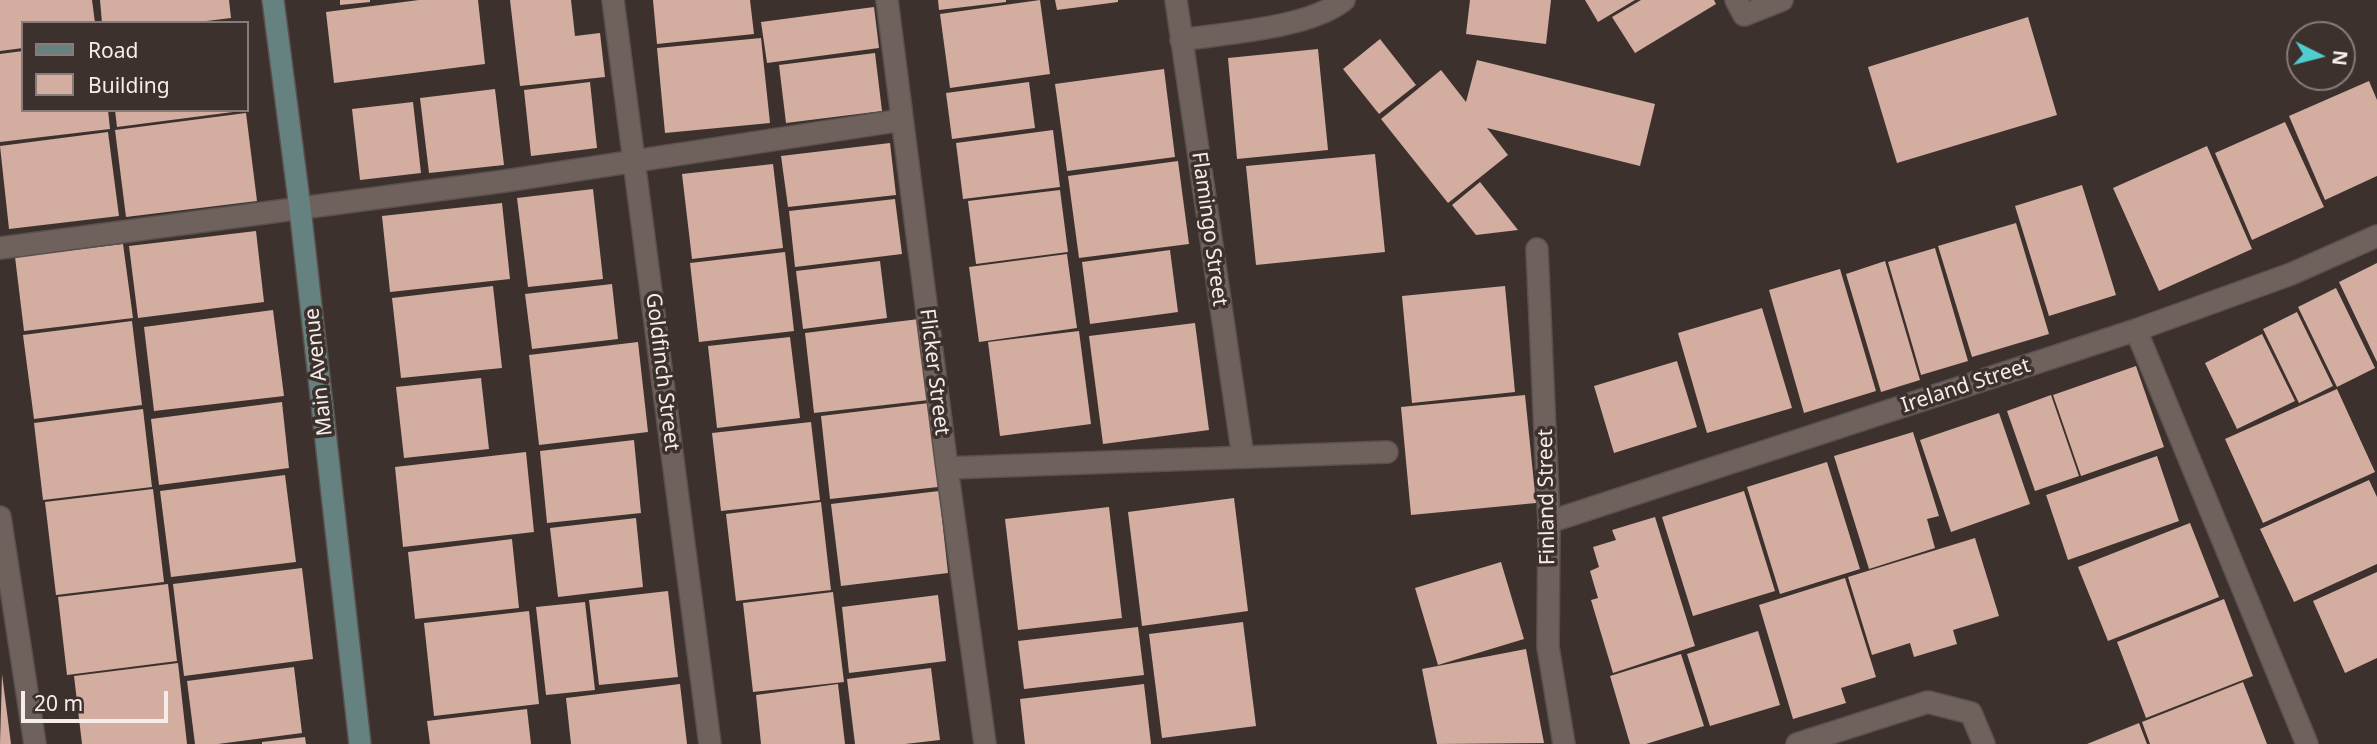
<!DOCTYPE html>
<html>
<head>
<meta charset="utf-8">
<style>
	body { margin:0 }
	#map { position:relative; width:2377px; height:744px; overflow:hidden; background:#3d312e; font-family:"Noto Sans",sans-serif }
	canvas { display:block }
	.legend { position:absolute; left:21px; top:21px; width:228px; height:91px; box-sizing:border-box; background:#3d312e; border:2px solid #877c79; margin:0; padding:9px 12px; list-style:none; font-size:21px; color:#f5edea }
	.legend li { display:flex; align-items:center; gap:14px; height:35px }
	.legend b { width:35px; border:2px solid #877c79 }
	.north { position:absolute; left:2286px; top:21px; width:70px; height:70px; box-sizing:border-box; background:#3d312e; border:2px solid #877c79; border-radius:50%; rotate:96deg; font-size:19px; font-weight:700; line-height:28px; text-align:center; color:#f5edea }
	.north::after { content:''; display:block; margin:auto; width:24px; height:32px; background:#51ccd1; clip-path:polygon(50% 0,100% 100%,50% 72%,0 100%) }
	.scale { position:absolute; left:21px; top:691px; width:147px; height:32px; box-sizing:border-box; border:4px solid #f5edea; border-top:0; padding-left:9px; font-size:21px; line-height:24px; white-space:nowrap; color:#f5edea; -webkit-text-stroke:5px #3d312e; paint-order:stroke }
</style>
</head>
<body>
<div id="map">
<canvas width="2377" height="744"></canvas>
<ul class="legend">
<li><b style="height:9px;background:#658280"></b>Road</li>
<li><b style="height:19px;background:#d3ada0"></b>Building</li>
</ul>
<div class="north">N</div>
<div class="scale">20 m</div>
</div>
<script>
const g = document.querySelector('canvas').getContext('2d');
g.lineJoin = 'round';
function paint(path, color) {
  g.fillStyle = color;
  g.fill(path, 'evenodd');
}
function trace(path, color, width, dash) {
  g.strokeStyle = color;
  g.lineWidth = width;
  g.lineCap = dash ? 'butt' : 'round';
  g.setLineDash(dash || []);
  g.stroke(path);
}
function drawText(font, color, halo, rows, align = 'center') {
  g.font = font + ' "Noto Sans",sans-serif';
  g.lineWidth = 7;
  g.setLineDash([]);
  g.textBaseline = 'middle';
  g.strokeStyle = halo;
  g.fillStyle = color;
  for (const [text, x, y, turn = 0] of rows) {
    g.save();
    g.translate(x, y);
    g.rotate((+turn || 0) * Math.PI / 180);
    g.textAlign = isNaN(turn) ? turn : align;
    if (halo) g.strokeText(text, 0, 0);
    g.fillText(text, 0, 0);
    g.restore();
  }
}
const building = new Path2D(`
	M 0,0 L 92,0 L 95,23 L 23,23 L 23,48 L 0,51 Z
	M 100,0 L 229,0 L 231,18 L 190,23 L 102,23 Z
	M 340,0 L 370,0 L 370,2 L 340,5 Z
	M 419,0 L 478,0 L 485,64 L 334,83 L 326,12 Z
	M 510,0 L 571,0 L 575,36 L 600,33 L 605,77 L 520,86 Z
	M 653,0 L 750,0 L 754,34 L 657,44 Z
	M 938,0 L 1006,0 L 1006,2 L 939,10 Z
	M 1040,0 L 1050,74 L 950,88 L 940,14 Z
	M 1055,0 L 1118,0 L 1118,2 L 1057,10 Z
	M 1470,0 L 1551,0 L 1546,44 L 1466,34 Z
	M 1585,0 L 1635,0 L 1598,22 Z
	M 1641,0 L 1714,0 L 1716,4 L 1635,53 L 1612,17 Z
	M 874,7 L 879,48 L 767,63 L 761,22 Z
	M 2028,17 L 2057,115 L 1897,163 L 1868,67 Z
	M 761,38 L 770,123 L 665,133 L 657,48 Z
	M 1380,39 L 1416,85 L 1379,114 L 1343,69 Z
	M 1318,49 L 1328,150 L 1237,159 L 1228,58 Z
	M 23,51 L 23,110 L 108,110 L 110,129 L 0,142 L 0,54 Z
	M 875,53 L 882,111 L 786,123 L 779,65 Z
	M 1477,60 L 1655,104 L 1640,166 L 1487,128 L 1508,155 L 1448,203 L 1381,119 L 1441,70 L 1466,102 Z
	M 1164,69 L 1175,157 L 1067,171 L 1055,84 Z
	M 2369,81 L 2377,100 L 2377,176 L 2325,200 L 2289,116 Z
	M 590,82 L 597,148 L 531,156 L 524,90 Z
	M 1029,82 L 1035,128 L 952,139 L 946,93 Z
	M 495,89 L 504,165 L 429,173 L 420,98 Z
	M 413,102 L 421,173 L 360,180 L 352,109 Z
	M 115,110 L 233,110 L 233,112 L 117,127 Z
	M 246,113 L 257,201 L 126,217 L 115,130 Z
	M 2285,122 L 2324,207 L 2252,240 L 2215,153 Z
	M 1053,130 L 1060,187 L 963,199 L 956,143 Z
	M 108,132 L 119,216 L 9,229 L 0,146 Z
	M 890,143 L 896,195 L 788,207 L 781,156 Z
	M 2207,146 L 2252,249 L 2159,291 L 2113,188 Z
	M 1375,154 L 1385,252 L 1256,265 L 1246,166 Z
	M 1178,161 L 1189,244 L 1079,258 L 1068,176 Z
	M 773,164 L 783,248 L 692,259 L 682,174 Z
	M 1480,182 L 1518,230 L 1476,235 L 1452,205 Z
	M 2082,185 L 2116,295 L 2049,316 L 2015,206 Z
	M 593,189 L 603,279 L 528,287 L 517,198 Z
	M 1060,190 L 1068,252 L 976,264 L 968,201 Z
	M 895,199 L 902,254 L 795,267 L 789,211 Z
	M 502,203 L 510,279 L 390,292 L 382,216 Z
	M 2016,223 L 2049,334 L 1972,357 L 1938,246 Z
	M 256,231 L 264,302 L 138,318 L 129,246 Z
	M 123,244 L 133,318 L 24,331 L 15,257 Z
	M 1935,248 L 1968,361 L 1921,375 L 1888,262 Z
	M 1170,250 L 1178,312 L 1090,324 L 1082,262 Z
	M 785,252 L 794,331 L 699,342 L 690,263 Z
	M 1067,254 L 1077,328 L 979,342 L 969,267 Z
	M 880,261 L 887,318 L 803,329 L 796,271 Z
	M 1885,261 L 1920,380 L 1881,392 L 1846,274 Z
	M 2377,263 L 2377,362 L 2339,282 Z
	M 1840,269 L 1876,391 L 1804,413 L 1769,290 Z
	M 612,284 L 618,339 L 532,349 L 525,294 Z
	M 493,286 L 502,368 L 401,378 L 392,298 Z
	M 1505,286 L 1515,392 L 1412,403 L 1402,296 Z
	M 2336,288 L 2375,368 L 2337,387 L 2298,307 Z
	M 1762,308 L 1792,408 L 1707,433 L 1678,333 Z
	M 273,310 L 284,396 L 154,411 L 144,327 Z
	M 2297,312 L 2333,386 L 2299,403 L 2263,329 Z
	M 919,319 L 929,400 L 814,413 L 805,333 Z
	M 132,321 L 142,405 L 34,419 L 23,335 Z
	M 1195,323 L 1209,430 L 1103,444 L 1089,336 Z
	M 1079,331 L 1091,424 L 1000,436 L 988,342 Z
	M 2262,334 L 2295,401 L 2237,429 L 2205,363 Z
	M 790,337 L 800,418 L 717,428 L 708,346 Z
	M 638,342 L 648,432 L 539,445 L 529,355 Z
	M 1677,361 L 1697,427 L 1614,453 L 1594,386 Z
	M 2136,366 L 2164,447 L 2081,476 L 2053,395 Z
	M 481,378 L 489,449 L 404,458 L 396,387 Z
	M 2337,389 L 2375,472 L 2263,523 L 2225,439 Z
	M 1525,395 L 1536,503 L 1411,515 L 1401,407 Z
	M 2051,395 L 2079,476 L 2035,491 L 2007,411 Z
	M 282,402 L 289,468 L 159,485 L 151,419 Z
	M 929,403 L 938,487 L 830,499 L 821,416 Z
	M 143,409 L 152,487 L 43,500 L 34,423 Z
	M 1999,413 L 2030,504 L 1951,532 L 1920,440 Z
	M 811,422 L 820,500 L 721,511 L 712,433 Z
	M 1913,432 L 1939,516 L 1927,519 L 1935,548 L 1869,569 L 1834,456 Z
	M 634,440 L 641,513 L 547,523 L 540,451 Z
	M 526,452 L 534,532 L 403,547 L 395,467 Z
	M 2157,456 L 2179,521 L 2068,560 L 2046,495 Z
	M 1827,462 L 1860,569 L 1780,594 L 1747,487 Z
	M 285,475 L 296,562 L 171,577 L 160,491 Z
	M 2369,480 L 2377,497 L 2377,564 L 2294,602 L 2260,529 Z
	M 153,489 L 164,582 L 56,595 L 45,502 Z
	M 939,491 L 948,573 L 841,586 L 831,504 Z
	M 1744,491 L 1775,591 L 1693,616 L 1662,517 Z
	M 1234,498 L 1248,611 L 1142,626 L 1128,512 Z
	M 821,502 L 831,590 L 736,601 L 726,514 Z
	M 1109,507 L 1122,618 L 1018,630 L 1005,519 Z
	M 1655,517 L 1695,646 L 1613,673 L 1591,600 L 1598,598 L 1590,571 L 1599,567 L 1593,547 L 1616,540 L 1612,530 Z
	M 636,518 L 643,587 L 558,597 L 550,528 Z
	M 2190,523 L 2219,597 L 2108,641 L 2078,567 Z
	M 1975,538 L 1999,616 L 1953,630 L 1957,644 L 1914,657 L 1910,643 L 1872,655 L 1848,577 Z
	M 512,539 L 519,608 L 415,619 L 408,552 Z
	M 1501,562 L 1524,639 L 1438,665 L 1415,588 Z
	M 302,568 L 313,659 L 184,676 L 173,584 Z
	M 2377,572 L 2377,658 L 2345,673 L 2313,601 Z
	M 1845,578 L 1876,677 L 1841,688 L 1846,703 L 1793,719 L 1759,605 Z
	M 168,584 L 177,661 L 67,675 L 58,597 Z
	M 668,591 L 678,677 L 599,685 L 589,600 Z
	M 833,592 L 844,682 L 753,692 L 743,603 Z
	M 938,595 L 946,661 L 849,673 L 842,607 Z
	M 2224,599 L 2253,676 L 2146,718 L 2117,642 Z
	M 585,602 L 595,690 L 546,695 L 536,607 Z
	M 529,611 L 539,704 L 434,716 L 424,623 Z
	M 1243,622 L 1256,726 L 1162,738 L 1149,634 Z
	M 1138,627 L 1144,675 L 1024,689 L 1018,641 Z
	M 1758,631 L 1780,705 L 1710,726 L 1687,654 Z
	M 1526,649 L 1544,743 L 1437,744 L 1422,669 Z
	M 1681,654 L 1704,726 L 1646,744 L 1630,744 L 1610,676 Z
	M 178,663 L 187,744 L 82,744 L 74,676 Z
	M 294,667 L 302,733 L 218,744 L 195,744 L 187,681 Z
	M 931,668 L 940,740 L 905,744 L 855,744 L 847,679 Z
	M 2,674 L 11,744 L 0,744 Z
	M 2243,682 L 2267,744 L 2150,744 L 2142,722 Z
	M 680,684 L 687,744 L 571,744 L 566,698 Z
	M 838,684 L 845,744 L 761,744 L 756,695 Z
	M 1144,684 L 1151,744 L 1025,744 L 1020,699 Z
	M 527,709 L 531,744 L 430,744 L 427,721 Z
	M 2139,723 L 2147,744 L 2087,744 Z
	M 305,737 L 306,744 L 262,744 L 262,742 Z`);
const lane = new Path2D(`
	M 1537,249 L 1549,522`);
const street = new Path2D(`
	M 613,0 L 710,744
	M 887,0 L 947,468 L 985,744
	M 1176,0 L 1243,457
	M 1736,0 L 1744,15 L 1782,0
	M 1181,40 C 1226,33 1310,28 1344,0
	M 0,248 L 505,181 L 902,120
	M 2136,330 L 2307,744
	M 947,468 L 1387,452
	M 0,517 L 35,744
	M 1564,744 L 1548,647 L 1549,522 L 2136,330 L 2291,274 L 2377,236
	M 1797,744 L 1928,702 L 1971,713 L 1984,744`);
const secondary = new Path2D(`
	M 273,0 L 300,208 L 360,744`);
const streetNames = [
	["Flamingo Street",1209,229,82],
	["Main Avenue",319,372,-96],
	["Goldfinch Street",662,372,83],
	["Flicker Street",934,372,83],
	["Ireland Street",1966,386,-18],
	["Finland Street",1547,497,-91]
];
paint(building, '#d3ada0');
trace(lane, '#5a504d', 24);
trace(street, '#5a504d', 24);
trace(secondary, '#5a504d', 24);
trace(lane, '#6f625d', 21);
trace(street, '#6f625d', 21);
trace(secondary, '#658280', 21);
drawText('21px', '#f5edea', '#3d312e', streetNames);
</script>
</body>
</html>
